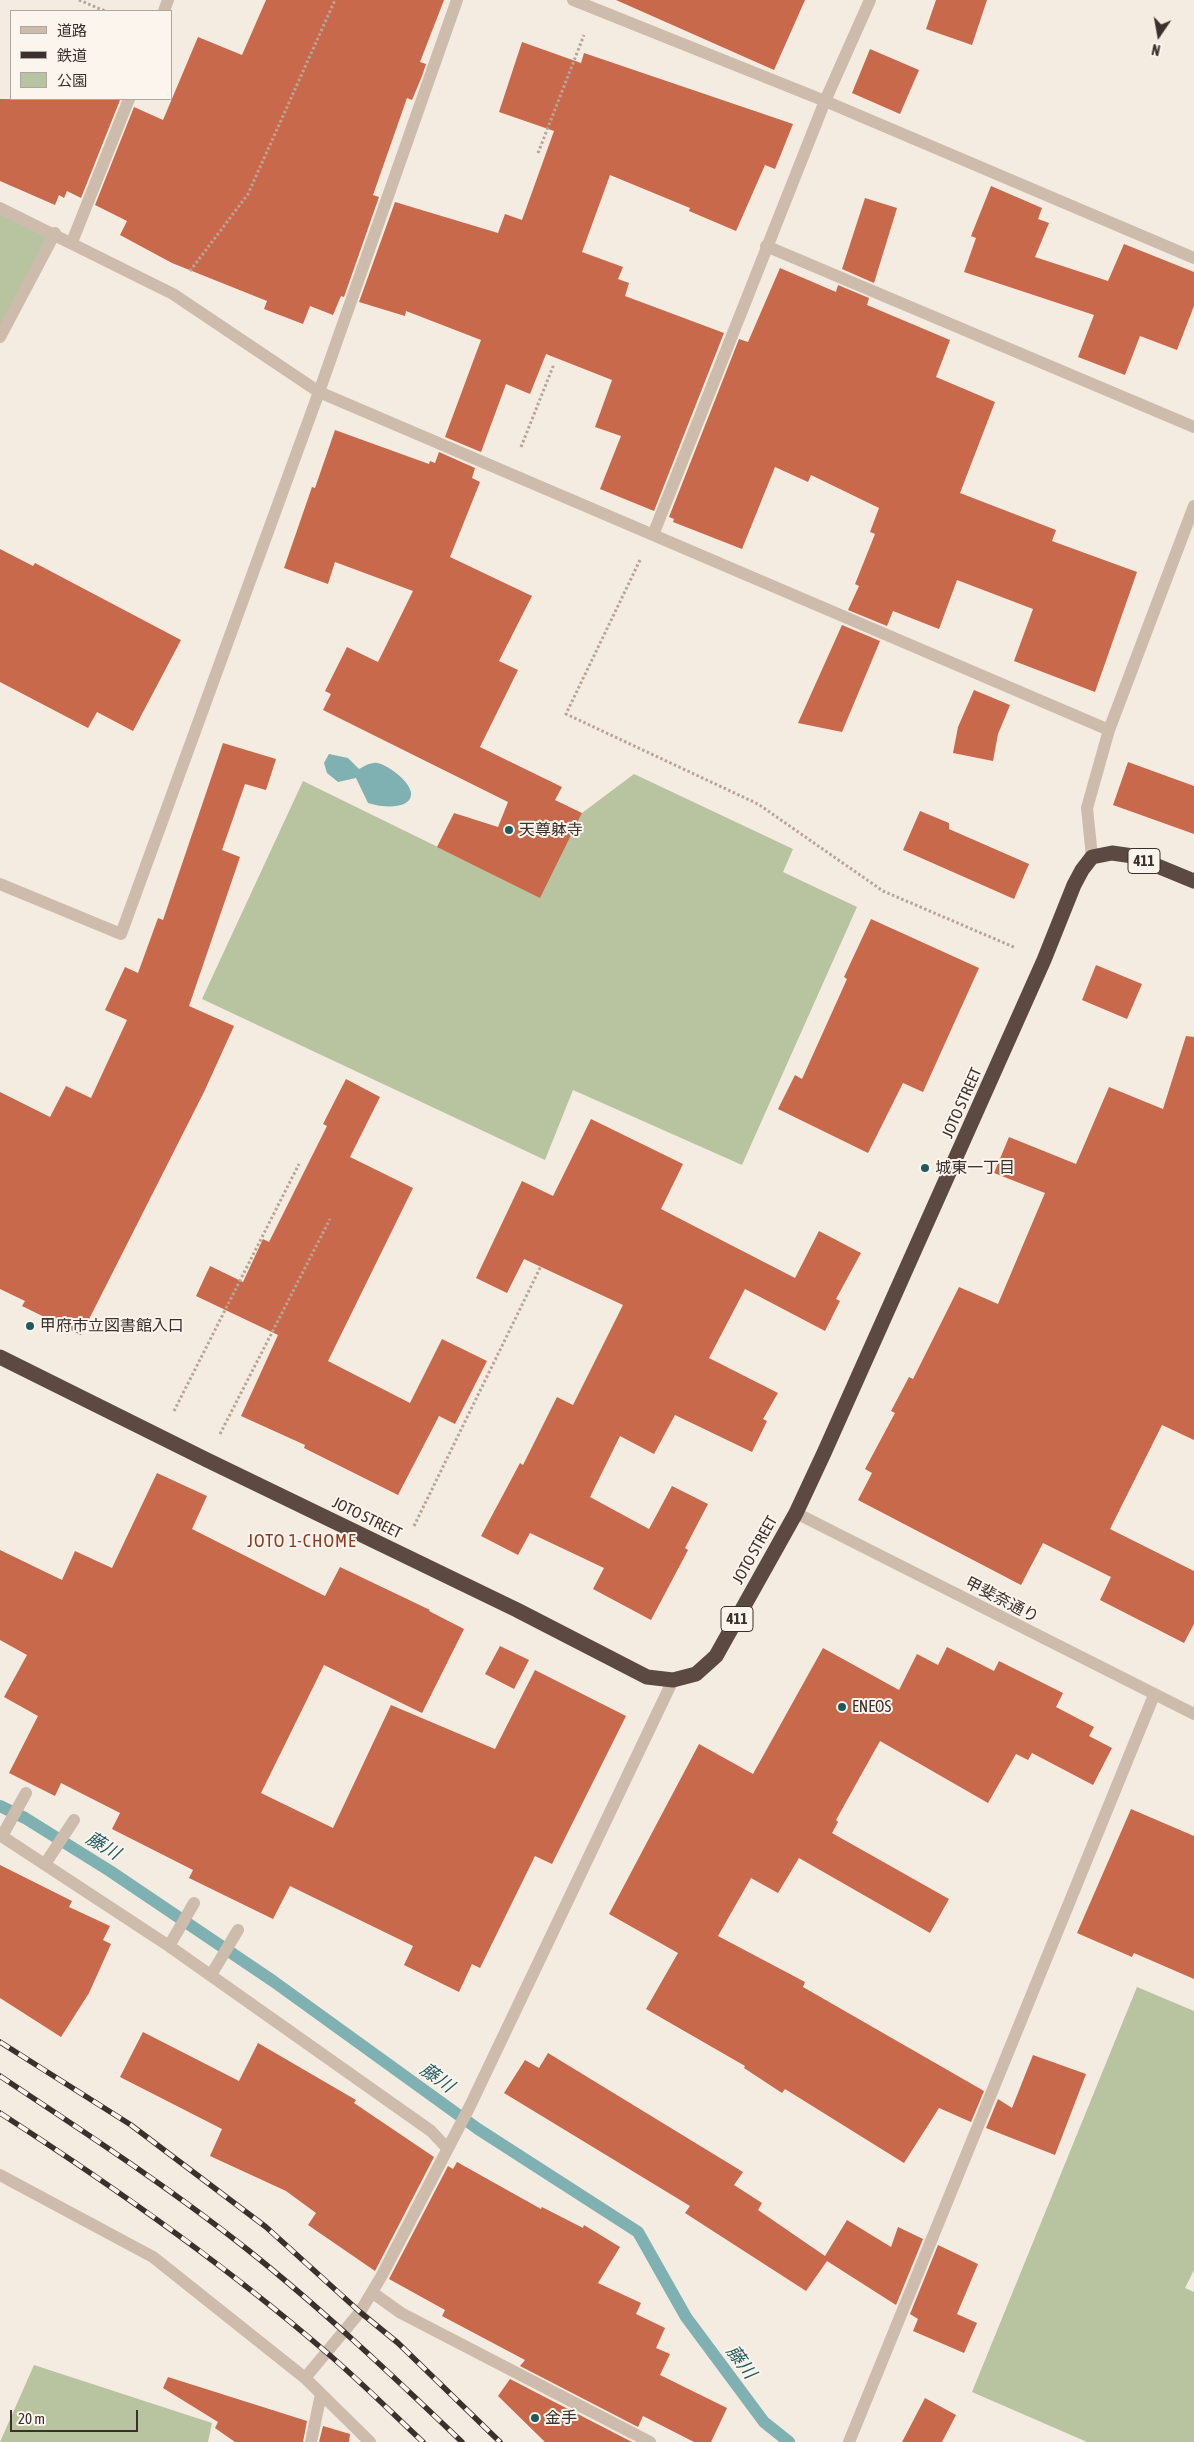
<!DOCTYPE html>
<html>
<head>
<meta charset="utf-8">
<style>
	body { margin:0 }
	#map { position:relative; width:1194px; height:2442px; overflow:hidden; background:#f4ebe1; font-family:"Asap Condensed","Noto Sans JP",sans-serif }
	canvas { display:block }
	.legend { position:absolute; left:10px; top:10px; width:162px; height:90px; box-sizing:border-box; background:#fbf5ee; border:1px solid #aea6a0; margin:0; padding:6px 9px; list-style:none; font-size:15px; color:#3b302b }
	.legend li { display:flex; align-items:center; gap:10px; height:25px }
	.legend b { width:25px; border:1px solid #aea6a0 }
	.north { position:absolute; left:1134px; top:10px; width:50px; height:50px; -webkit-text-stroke:4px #fbf5ee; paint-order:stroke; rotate:192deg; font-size:14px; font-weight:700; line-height:20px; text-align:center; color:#3b302b }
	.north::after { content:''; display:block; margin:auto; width:18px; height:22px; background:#3b302b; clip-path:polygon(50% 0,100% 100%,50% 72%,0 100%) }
	.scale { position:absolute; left:10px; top:2410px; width:128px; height:22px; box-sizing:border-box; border:2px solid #3b302b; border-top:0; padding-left:6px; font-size:15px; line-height:18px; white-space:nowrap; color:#3b302b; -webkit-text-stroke:4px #fbf5ee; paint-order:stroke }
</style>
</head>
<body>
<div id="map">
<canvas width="1194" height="2442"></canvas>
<ul class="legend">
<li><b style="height:6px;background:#cdbbac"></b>道路</li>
<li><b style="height:6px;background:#3b302b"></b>鉄道</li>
<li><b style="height:14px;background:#b8c4a0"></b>公園</li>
</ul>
<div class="north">N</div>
<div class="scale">20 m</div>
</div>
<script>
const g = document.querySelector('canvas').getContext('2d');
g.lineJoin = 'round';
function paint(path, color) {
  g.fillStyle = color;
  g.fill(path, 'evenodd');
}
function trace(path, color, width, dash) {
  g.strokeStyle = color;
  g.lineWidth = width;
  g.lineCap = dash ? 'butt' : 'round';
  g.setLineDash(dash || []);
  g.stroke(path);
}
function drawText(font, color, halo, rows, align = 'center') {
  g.font = font + ' "Asap Condensed","Noto Sans JP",sans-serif';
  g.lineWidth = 4;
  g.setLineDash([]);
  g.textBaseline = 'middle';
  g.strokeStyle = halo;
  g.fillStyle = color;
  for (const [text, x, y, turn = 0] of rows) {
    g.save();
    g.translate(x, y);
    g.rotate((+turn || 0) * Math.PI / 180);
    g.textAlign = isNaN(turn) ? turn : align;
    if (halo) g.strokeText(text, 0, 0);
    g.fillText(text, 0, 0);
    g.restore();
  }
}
const green = new Path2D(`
	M 0,208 L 55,233 L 0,337 Z
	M 634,774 L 793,849 L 783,872 L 857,907 L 742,1165 L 573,1090 L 545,1160 L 202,999 L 303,781 L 540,897 L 582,813 Z
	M 1137,1987 L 1194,2011 L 1194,2270 L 1185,2288 L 1194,2292 L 1194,2442 L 1087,2442 L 972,2392 Z
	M 34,2365 L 212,2423 L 208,2442 L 0,2442 Z`);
const water = new Path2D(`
	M 329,754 L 348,758 L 359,769 C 363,767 369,763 374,763 C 379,762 387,767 392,770 C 431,798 404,814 368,803 L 356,778 L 338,782 L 327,773 L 324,763 Z`);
const stream = new Path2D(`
	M 0,1806 L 25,1818 L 110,1871 L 273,1981 L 478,2129 L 638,2232 L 686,2317 L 764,2422 L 789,2442`);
const building = new Path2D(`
	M 266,0 L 444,0 L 420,62 L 426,64 L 422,76 L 412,100 L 407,98 L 373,195 L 379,197 L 344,297 L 341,296 L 333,315 L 310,306 L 303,324 L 264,309 L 267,301 L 172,263 L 120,235 L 127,221 L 95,205 L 134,107 L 163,120 L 198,37 L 242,55 Z
	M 616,0 L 805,0 L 774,70 Z
	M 936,0 L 987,0 L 972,45 L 926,29 Z
	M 522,42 L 581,63 L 584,53 L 793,124 L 775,169 L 765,165 L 736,231 L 689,211 L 690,208 L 610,175 L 582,252 L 623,267 L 618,279 L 629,283 L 625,296 L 724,333 L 654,511 L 600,489 L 621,436 L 595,427 L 612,380 L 546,354 L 530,394 L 506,384 L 481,452 L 445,437 L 481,340 L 406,311 L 405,316 L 359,302 L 395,202 L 498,233 L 505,214 L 522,220 L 554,131 L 499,112 Z
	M 870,49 L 919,70 L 900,114 L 852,93 Z
	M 0,99 L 120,100 L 81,198 L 67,191 L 64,198 L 59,195 L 55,205 L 0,181 Z
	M 991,186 L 1042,208 L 1038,219 L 1049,223 L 1035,257 L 1108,281 L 1124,244 L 1194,272 L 1194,306 L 1177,350 L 1140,336 L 1125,375 L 1078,357 L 1094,315 L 964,272 L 976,238 L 971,236 Z
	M 865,198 L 897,208 L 874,283 L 842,269 Z
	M 780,268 L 836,292 L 838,285 L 869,298 L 867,305 L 950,340 L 936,377 L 995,402 L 960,493 L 1056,530 L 1052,541 L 1137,572 L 1095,692 L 1014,661 L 1033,609 L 957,580 L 939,629 L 893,611 L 887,626 L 848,610 L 859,586 L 855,584 L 875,534 L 870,532 L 879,508 L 811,475 L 808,482 L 775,467 L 742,549 L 673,522 L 674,519 L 669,517 L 739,339 L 748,342 Z
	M 335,430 L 429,464 L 430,461 L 435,463 L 439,452 L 475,468 L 472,478 L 480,482 L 450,557 L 532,596 L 499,661 L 518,670 L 480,747 L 562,787 L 555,800 L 582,813 L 540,898 L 437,847 L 454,813 L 498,827 L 508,802 L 323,710 L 331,694 L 325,691 L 347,647 L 378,662 L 413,591 L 335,562 L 328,584 L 284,568 L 312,487 L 315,488 Z
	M 0,549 L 33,566 L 35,563 L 181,640 L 133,731 L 97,712 L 88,728 L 0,682 Z
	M 842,625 L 880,641 L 842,732 L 798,723 Z
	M 974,690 L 1010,705 L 998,734 L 993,761 L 953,753 L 958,727 Z
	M 223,743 L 276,759 L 266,790 L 245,784 L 222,850 L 240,857 L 189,1006 L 234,1026 L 204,1092 L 81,1335 L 22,1306 L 25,1301 L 0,1289 L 0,1092 L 50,1117 L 66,1086 L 91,1098 L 127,1020 L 105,1010 L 125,967 L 138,973 L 158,918 L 163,920 Z
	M 1128,762 L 1194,786 L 1194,834 L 1113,805 Z
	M 920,811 L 949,823 L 949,829 L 1029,864 L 1014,899 L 903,850 Z
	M 871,919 L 979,968 L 923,1092 L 903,1083 L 868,1153 L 778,1109 L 795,1075 L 802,1079 L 847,979 L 844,977 Z
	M 1096,965 L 1142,984 L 1127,1019 L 1082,1000 Z
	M 1186,1036 L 1194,1037 L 1194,1440 L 1162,1425 L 1110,1529 L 1194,1571 L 1194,1624 L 1184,1643 L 1100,1600 L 1111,1577 L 1043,1543 L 1021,1585 L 858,1500 L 872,1473 L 865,1469 L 895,1413 L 891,1411 L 909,1377 L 913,1379 L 959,1287 L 998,1304 L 1045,1193 L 994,1173 L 1009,1137 L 1076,1164 L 1109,1087 L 1163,1109 Z
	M 346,1079 L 380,1097 L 350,1157 L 413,1188 L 328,1361 L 410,1403 L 442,1339 L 487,1361 L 455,1424 L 439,1416 L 398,1495 L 304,1448 L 305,1445 L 241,1416 L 278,1335 L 196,1296 L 210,1266 L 243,1282 L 263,1239 L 269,1242 L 327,1126 L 323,1124 Z
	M 591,1119 L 683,1164 L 661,1209 L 795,1278 L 819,1231 L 861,1253 L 836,1299 L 840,1301 L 825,1331 L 745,1289 L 709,1358 L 778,1393 L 763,1419 L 767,1421 L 752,1452 L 675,1415 L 654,1454 L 620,1436 L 590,1497 L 649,1529 L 672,1486 L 708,1504 L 685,1548 L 688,1550 L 651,1620 L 593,1589 L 604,1568 L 530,1533 L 518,1555 L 481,1536 L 520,1463 L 523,1465 L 557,1397 L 573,1405 L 623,1305 L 524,1259 L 507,1293 L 476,1278 L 522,1181 L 553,1196 Z
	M 157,1473 L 207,1496 L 192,1529 L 325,1596 L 340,1567 L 430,1610 L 429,1611 L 464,1629 L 422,1713 L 324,1665 L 261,1793 L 333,1828 L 391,1705 L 495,1749 L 535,1670 L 626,1716 L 552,1864 L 535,1856 L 480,1968 L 472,1964 L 459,1992 L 404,1965 L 413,1946 L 290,1886 L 273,1919 L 189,1878 L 193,1870 L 112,1829 L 120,1813 L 61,1783 L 55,1796 L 9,1773 L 38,1716 L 4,1697 L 27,1655 L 0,1640 L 0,1550 L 62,1580 L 75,1551 L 112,1568 Z
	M 500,1646 L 529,1660 L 514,1689 L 485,1674 Z
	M 947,1647 L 994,1671 L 999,1661 L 1063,1693 L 1056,1707 L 1094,1727 L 1089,1736 L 1112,1748 L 1093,1785 L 1032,1753 L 1028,1760 L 1016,1754 L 988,1803 L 880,1741 L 836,1820 L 838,1822 L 832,1833 L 949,1899 L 930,1933 L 799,1858 L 778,1893 L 751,1878 L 718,1936 L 805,1982 L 803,1987 L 984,2091 L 971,2122 L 939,2108 L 904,2163 L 785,2089 L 782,2093 L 744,2068 L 745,2066 L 646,2009 L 678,1953 L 609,1914 L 699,1744 L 753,1774 L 823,1648 L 899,1690 L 917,1654 L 938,1665 Z
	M 1131,1809 L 1194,1836 L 1194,1979 L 1134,1953 L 1132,1957 L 1077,1933 Z
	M 0,1865 L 72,1901 L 69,1907 L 110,1926 L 103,1940 L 111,1944 L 89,1993 L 61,2037 L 0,1998 Z
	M 143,2032 L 239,2081 L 258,2043 L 356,2100 L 354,2103 L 434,2157 L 375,2271 L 308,2225 L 316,2213 L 286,2191 L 210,2156 L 222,2129 L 120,2077 Z
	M 548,2053 L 743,2172 L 734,2185 L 762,2203 L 758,2210 L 825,2256 L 847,2220 L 891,2247 L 898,2227 L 923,2239 L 896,2305 L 827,2261 L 806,2291 L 685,2213 L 690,2206 L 504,2093 L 525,2060 L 539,2068 Z
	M 1033,2055 L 1086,2074 L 1055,2155 L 986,2128 L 998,2099 L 1012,2108 Z
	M 457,2162 L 541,2209 L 542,2207 L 583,2228 L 584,2225 L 620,2247 L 598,2283 L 641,2303 L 636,2314 L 665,2328 L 656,2348 L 670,2354 L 660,2375 L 727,2408 L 711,2442 L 694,2442 L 643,2416 L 638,2427 L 520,2366 L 525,2360 L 442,2316 L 445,2310 L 389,2279 L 448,2166 L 453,2169 Z
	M 938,2245 L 978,2264 L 957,2314 L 977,2323 L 964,2353 L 913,2331 L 918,2319 L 910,2314 Z
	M 168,2377 L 307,2421 L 303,2442 L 235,2442 L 215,2428 L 218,2422 L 163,2388 Z
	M 510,2379 L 632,2442 L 545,2442 L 498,2396 Z
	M 925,2398 L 956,2415 L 942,2442 L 902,2442 Z
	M 323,2426 L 350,2434 L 349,2442 L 319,2442 Z`);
const path = new Path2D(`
	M 79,0 L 105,11
	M 538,153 L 584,35
	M 190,271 L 248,194 L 335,0
	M 521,447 L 554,364
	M 640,560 L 566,714 L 758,804 L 883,891 L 1016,948
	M 174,1411 L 299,1164
	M 220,1434 L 330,1219
	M 414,1526 L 541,1266`);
const minor = new Path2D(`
	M 573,0 L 825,101 L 1194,258
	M 164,11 L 168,0
	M 0,208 L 173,294 L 319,392 L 1109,730
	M 72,242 L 129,99
	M 766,246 L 1194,427
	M 0,337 L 55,233
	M 653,535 L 825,101 L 870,0
	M 1092,857 L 1087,808 L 1109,730 L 1194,506
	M 0,884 L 121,934 L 319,392 L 457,0
	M 796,1513 L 1194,1714
	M 0,1835 L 169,1946 L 431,2131 L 447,2148
	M 2,1836 L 26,1793
	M 45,1864 L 74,1820
	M 169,1946 L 194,1903
	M 211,1975 L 238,1930
	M 0,2175 L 153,2257 L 305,2378 L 370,2442
	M 373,2293 L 401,2313 L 650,2442
	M 305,2378 L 360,2312 L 381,2277 L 470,2106 L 673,1680
	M 311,2442 L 321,2394
	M 849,2442 L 1154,1695`);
const highway = new Path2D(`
	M 0,1357 L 207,1460 L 517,1610 L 647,1677 L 673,1680 L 696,1674 L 716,1656 L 796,1513 L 824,1453 L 1044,960 L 1074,885 L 1082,870 L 1092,857 L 1112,853 L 1133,856 L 1194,881`);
const rail = new Path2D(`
	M 0,2042 L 131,2125 L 266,2227 L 360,2312 L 398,2343 L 500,2442
	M 0,2076 C 84,2132 169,2187 248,2250 C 323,2310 393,2376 462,2442
	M 0,2113 C 113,2186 224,2264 326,2352 C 360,2381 391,2412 423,2442`);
const markers = [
	[509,830,5,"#1f5a5e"],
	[925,1168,5,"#1f5a5e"],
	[30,1326,5,"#1f5a5e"],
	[842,1707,5,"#1f5a5e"],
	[535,2418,5,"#1f5a5e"]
];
const shields = [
	[1144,861,32],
	[737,1619,32]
];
const shieldNames = [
	["411",1144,861],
	["411",737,1619]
];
const poiNames = [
	["天尊躰寺",519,830],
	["城東一丁目",935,1168],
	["甲府市立図書館入口",40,1326],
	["ENEOS",852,1707],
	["金手",545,2418]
];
const streetNames = [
	["JOTO STREET",962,1103,-66],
	["JOTO STREET",367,1518,26],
	["JOTO STREET",755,1550,-61],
	["甲斐奈通り",1002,1600,27]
];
const neighbourhoodNames = [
	["JOTO 1-CHOME",302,1541]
];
const waterNames = [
	["藤川",103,1846,31],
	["藤川",437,2078,36],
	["藤川",741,2362,53]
];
paint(green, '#b8c4a0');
paint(water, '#7fb0b2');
trace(stream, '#7fb0b2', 12);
paint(building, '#c8694b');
trace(path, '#b9a596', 3, [2.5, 2.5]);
trace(minor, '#cdbbac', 12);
trace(highway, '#5c4a42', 15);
trace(rail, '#3b302b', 5.5);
trace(rail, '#fbf5ee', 4, [11]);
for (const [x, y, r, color] of markers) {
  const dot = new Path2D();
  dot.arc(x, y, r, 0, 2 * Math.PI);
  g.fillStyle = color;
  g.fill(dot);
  trace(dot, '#fbf5ee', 2);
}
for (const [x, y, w] of shields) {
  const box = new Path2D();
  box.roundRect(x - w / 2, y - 12.5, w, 25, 4);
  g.fillStyle = '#fbf5ee';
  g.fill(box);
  trace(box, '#3b302b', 1);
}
drawText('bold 15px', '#3b302b', null, shieldNames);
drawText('16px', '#3b302b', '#fbf5ee', poiNames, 'left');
drawText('16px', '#3b302b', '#fbf5ee', streetNames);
g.letterSpacing = '1px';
drawText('18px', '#8c3b22', '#fbf5ee', neighbourhoodNames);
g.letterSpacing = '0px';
drawText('italic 18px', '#1f5a5e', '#fbf5ee', waterNames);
</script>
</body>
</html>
